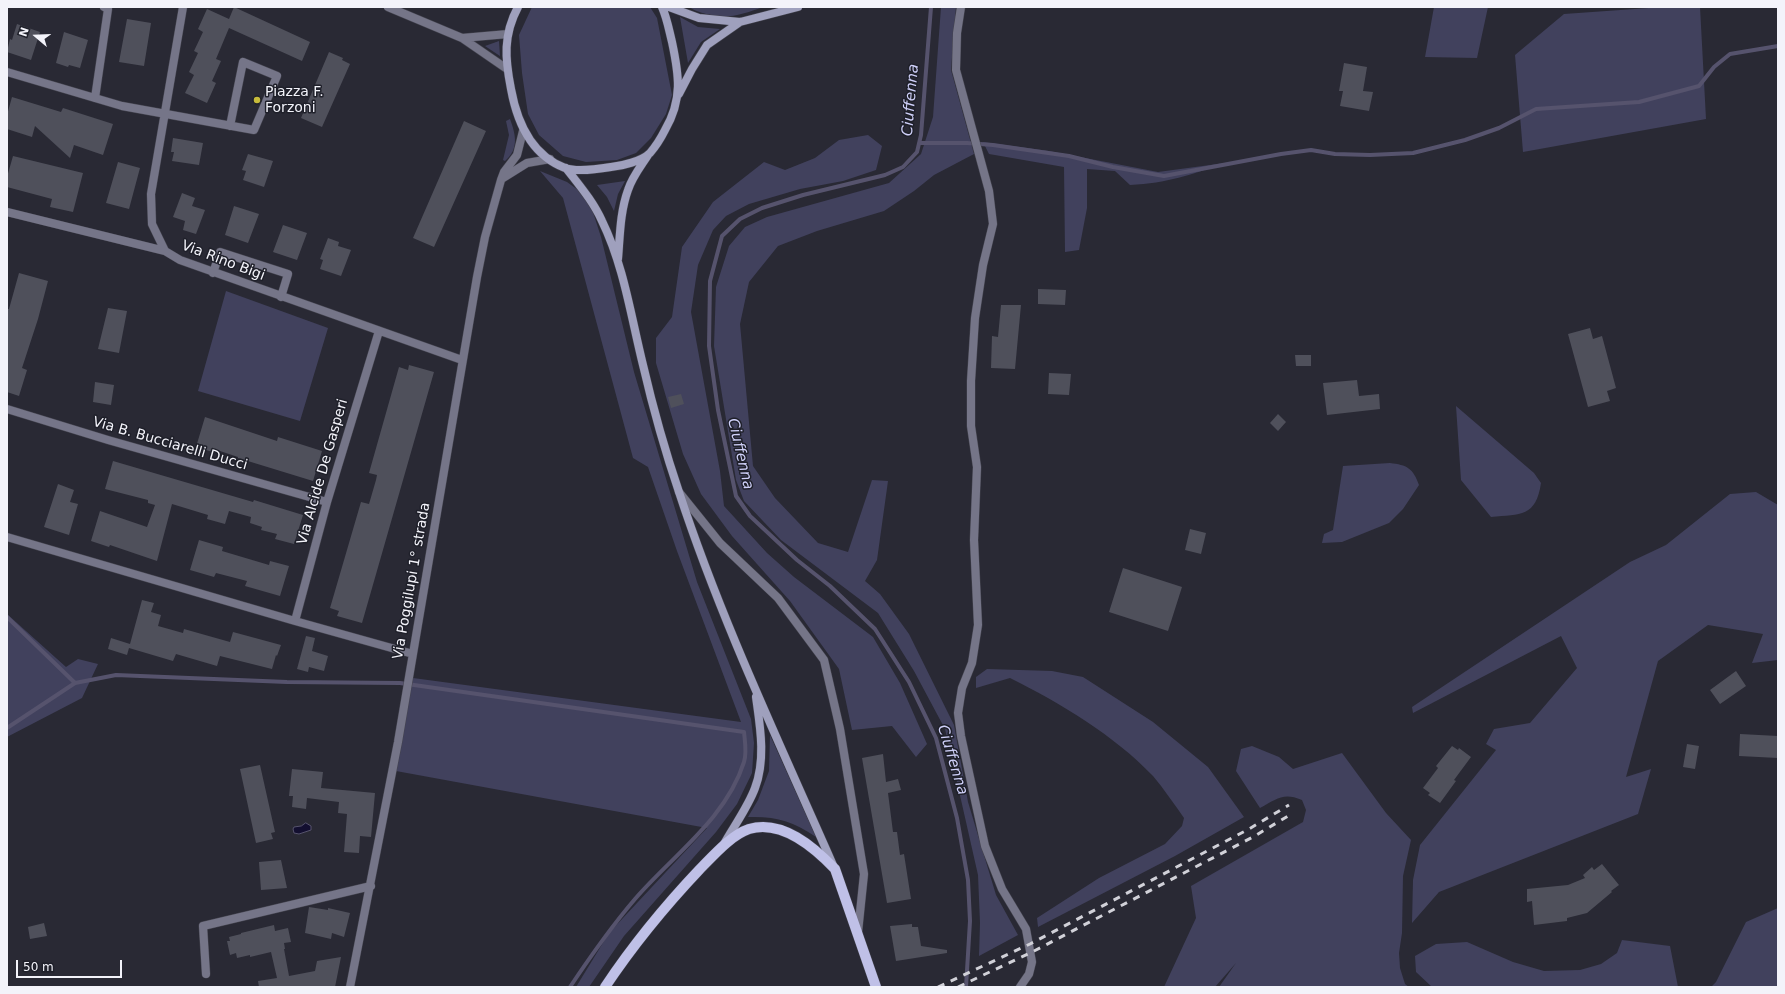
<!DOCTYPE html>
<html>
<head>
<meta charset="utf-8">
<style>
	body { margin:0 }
	#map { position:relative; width:1785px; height:994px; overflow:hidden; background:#292934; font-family:"DejaVu Sans",sans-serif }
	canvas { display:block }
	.frame { position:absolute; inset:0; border:8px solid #f3f3fa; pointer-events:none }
	.north { position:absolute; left:16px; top:16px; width:40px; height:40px; -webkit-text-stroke:3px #1f202a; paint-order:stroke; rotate:289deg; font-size:11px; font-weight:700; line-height:16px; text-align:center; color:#f3f3fa }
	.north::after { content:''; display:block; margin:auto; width:14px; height:18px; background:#f3f3fa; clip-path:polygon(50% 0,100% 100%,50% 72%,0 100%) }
	.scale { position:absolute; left:16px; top:960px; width:106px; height:18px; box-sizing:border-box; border:2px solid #f3f3fa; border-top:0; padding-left:5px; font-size:12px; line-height:14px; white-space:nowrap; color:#f3f3fa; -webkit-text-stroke:3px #1f202a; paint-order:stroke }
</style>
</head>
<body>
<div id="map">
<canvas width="1785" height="994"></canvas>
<div class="frame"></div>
<div class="north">N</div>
<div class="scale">50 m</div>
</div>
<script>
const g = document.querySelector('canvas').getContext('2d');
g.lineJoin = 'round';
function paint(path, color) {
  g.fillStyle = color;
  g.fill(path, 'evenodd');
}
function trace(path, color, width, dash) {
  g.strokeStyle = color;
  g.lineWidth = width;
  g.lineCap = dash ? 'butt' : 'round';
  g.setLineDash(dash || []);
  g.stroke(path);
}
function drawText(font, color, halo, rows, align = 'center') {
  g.font = font + ' "DejaVu Sans",sans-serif';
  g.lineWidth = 3;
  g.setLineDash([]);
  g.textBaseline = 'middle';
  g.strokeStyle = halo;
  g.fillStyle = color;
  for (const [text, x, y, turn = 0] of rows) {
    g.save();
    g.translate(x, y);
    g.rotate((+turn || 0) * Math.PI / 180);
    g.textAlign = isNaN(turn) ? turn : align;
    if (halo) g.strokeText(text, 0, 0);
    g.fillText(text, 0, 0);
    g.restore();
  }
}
const green = new Path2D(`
	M 532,7 L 650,7 L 657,18 L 672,95 L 666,114 L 651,138 L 636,153 L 617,160 L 586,162 L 563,156 L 539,135 L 528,114 L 522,73 L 519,35 Z
	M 689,7 L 764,7 C 742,14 729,20 706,14 C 700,12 695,11 689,7 Z
	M 941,7 L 956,7 L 951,70 L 974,154 L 934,175 L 914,191 L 884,211 L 817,231 L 778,246 L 749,282 L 740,324 L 753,466 L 775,498 L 818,543 L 848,552 L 872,480 L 888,481 L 877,560 L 865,581 L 880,594 L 909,634 L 954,725 L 968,802 L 996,895 L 1018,935 L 979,956 L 980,923 L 978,875 L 945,729 L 914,671 L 878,613 L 781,540 L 744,501 L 736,480 L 714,346 L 716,287 L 729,246 L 745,227 L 767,217 L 889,183 L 921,154 L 933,117 Z
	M 1434,7 L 1488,7 L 1477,58 L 1425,57 Z
	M 1663,7 L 1700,7 L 1706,119 L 1523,152 L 1515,55 L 1564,14 Z
	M 680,17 L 698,27 L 720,29 L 701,42 L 688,63 Z
	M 499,41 L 500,56 L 485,46 Z
	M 510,119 C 516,135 519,149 505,161 L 503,160 L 509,135 L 506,121 Z
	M 868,135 L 882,146 L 876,170 L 843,181 L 800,189 L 749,204 L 726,216 L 713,230 L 698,265 L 691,312 L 720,471 L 724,506 L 767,553 L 794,577 L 873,637 L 900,683 L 927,744 L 916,757 L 892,726 L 852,730 L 839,669 L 790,601 L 732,536 L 701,494 L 683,454 L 656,363 L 656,338 L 672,317 L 682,247 L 713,202 L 764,162 L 785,170 L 815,158 L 839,140 Z
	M 983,142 L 1049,151 L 1158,172 L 1225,163 C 1190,175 1168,183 1130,185 L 1115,171 L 1087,169 L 1087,208 L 1079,250 L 1065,252 L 1064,167 L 989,154 Z
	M 540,171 L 567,182 L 581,192 L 591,206 L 601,237 L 634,372 L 697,582 L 751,719 L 754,743 L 752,773 L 737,804 L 716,832 L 624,936 L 589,987 L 576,987 L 609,933 L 707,828 L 396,771 L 413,678 L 741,722 L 677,551 L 648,467 L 633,458 L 563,198 Z
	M 625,181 L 618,194 L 614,211 L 607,197 L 597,185 Z
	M 226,291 L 328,328 L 300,421 L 198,391 Z
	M 1456,406 L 1534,473 L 1541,483 C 1536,517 1521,514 1491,517 L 1461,480 Z
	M 1390,463 C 1407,465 1413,468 1419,485 L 1403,509 L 1389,523 L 1342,542 L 1322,543 L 1324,534 L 1333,530 L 1343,466 Z
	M 1756,492 L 1778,505 L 1778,660 L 1752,663 L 1763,634 L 1708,625 L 1658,661 L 1626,777 L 1651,769 L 1638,814 L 1439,892 L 1412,923 L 1413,880 L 1420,845 L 1496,750 L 1486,744 L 1494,729 L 1530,723 L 1577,668 L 1561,636 L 1413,713 L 1412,707 L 1630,562 L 1666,545 L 1730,494 Z
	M 7,614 L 66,667 L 78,659 L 98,664 L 82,698 L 7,737 Z
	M 987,669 L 1052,671 L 1083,677 L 1153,722 L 1208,767 L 1244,817 L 1175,856 L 1038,927 L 1037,918 L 1099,878 L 1165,844 L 1182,826 L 1184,818 C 1174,804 1164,789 1153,776 C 1114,735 1060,703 1010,678 L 976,688 L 976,677 Z
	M 770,735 L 816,837 C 793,821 775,816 748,817 L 758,800 L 769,771 Z
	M 1252,746 L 1279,757 L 1293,769 L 1342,753 L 1386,813 L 1411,840 L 1403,876 L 1402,933 L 1399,953 L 1400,968 L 1405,984 L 1409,987 L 1219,987 L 1236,963 L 1215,987 L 1164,987 L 1196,918 L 1191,886 L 1303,822 L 1306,810 L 1302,800 C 1283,792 1277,799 1260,808 L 1236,771 L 1241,749 Z
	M 1778,908 L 1778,987 L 1711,987 L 1716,982 L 1746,922 Z
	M 1622,940 L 1670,946 L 1678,987 L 1432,987 L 1416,972 L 1415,956 L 1436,944 L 1467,942 L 1513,962 L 1544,971 L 1580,970 L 1601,964 L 1617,953 Z`);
const water = new Path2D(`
	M 306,823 L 311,826 L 311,830 L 299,834 L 294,833 L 293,829 L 294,827 L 301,826 Z`);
const stream = new Path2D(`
	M 931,7 L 921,135 L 917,152 L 903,167 L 885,175 L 803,195 L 762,208 L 740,219 L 722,236 L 710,281 L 709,346 L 718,410 L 736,496 L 750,516 L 797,560 L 830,586 L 875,629 L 909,682 L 936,738 L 957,818 L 968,880 L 970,921 L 966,987
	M 919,143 L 967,143 L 993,145 L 1069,156 L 1113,167 L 1164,176 L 1281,154 L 1311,150 L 1335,154 L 1370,155 L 1413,153 L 1465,140 L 1499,128 L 1536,109 L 1639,102 L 1699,86 L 1714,67 L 1730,54 L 1778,46
	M 7,617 L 75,683
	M 7,728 L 75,683 L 116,675 L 287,682 L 400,683 L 744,732 C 745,742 747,753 744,762 C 726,819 672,856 635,899 C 611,927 590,957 570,987`);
const building = new Path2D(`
	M 234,7 L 310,42 L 302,61 L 229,28 L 216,59 L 221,61 L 212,81 L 216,83 L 207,103 L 185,93 L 194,75 L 189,72 L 198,53 L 194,51 L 203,32 L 198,29 L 207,9 L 229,19 Z
	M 127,19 L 151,23 L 144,66 L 119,62 Z
	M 17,24 L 40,32 L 31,60 L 7,52 L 10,39 L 12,40 Z
	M 64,32 L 88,40 L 80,68 L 69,65 L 68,67 L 56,63 Z
	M 329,52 L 343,58 L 342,60 L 350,64 L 322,127 L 301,118 Z
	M 1344,63 L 1367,67 L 1363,91 L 1373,92 L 1369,111 L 1340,106 L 1343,91 L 1339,91 Z
	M 12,97 L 61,112 L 63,108 L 113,124 L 103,155 L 74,145 L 70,158 L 35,126 L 32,137 L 7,129 L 7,115 Z
	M 464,121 L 486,131 L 434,247 L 413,238 Z
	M 173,138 L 203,143 L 199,165 L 172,161 L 174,152 L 171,152 Z
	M 248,154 L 273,161 L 264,187 L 243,180 L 246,171 L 242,170 Z
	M 13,156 L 83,173 L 73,212 L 50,207 L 52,199 L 7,187 L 7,177 Z
	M 118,162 L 140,168 L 129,209 L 106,203 Z
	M 182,193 L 195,198 L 192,206 L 205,210 L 196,234 L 183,230 L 185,221 L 173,217 Z
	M 234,206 L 259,214 L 248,243 L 225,235 Z
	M 283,225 L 307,233 L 297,260 L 273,252 Z
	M 328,238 L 339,242 L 338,246 L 351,250 L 341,276 L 320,269 L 323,260 L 320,259 Z
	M 19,273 L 48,281 L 38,319 L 22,368 L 27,370 L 19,396 L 7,392 L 7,309 L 9,309 Z
	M 1038,289 L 1066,290 L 1065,305 L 1038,304 Z
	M 1001,305 L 1021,305 L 1015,369 L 991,368 L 992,336 L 998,337 Z
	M 108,308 L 127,311 L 119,353 L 98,349 Z
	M 1590,328 L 1593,339 L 1602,336 L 1616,388 L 1607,391 L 1610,401 L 1588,407 L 1568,334 Z
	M 1295,355 L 1311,355 L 1311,366 L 1296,366 Z
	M 409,365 L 434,372 L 362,623 L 337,616 L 339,611 L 330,608 L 361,502 L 369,504 L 376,480 L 377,475 L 369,473 L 399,367 L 408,370 Z
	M 1049,373 L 1071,374 L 1069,395 L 1048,394 Z
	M 1357,380 L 1359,396 L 1379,394 L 1380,409 L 1327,415 L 1323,383 Z
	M 95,382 L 114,385 L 111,405 L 93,402 Z
	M 681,394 L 684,404 L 671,408 L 668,397 Z
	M 1278,414 L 1286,422 L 1278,431 L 1270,423 Z
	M 205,417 L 277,441 L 278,437 L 322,451 L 313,481 L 238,458 L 238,457 L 217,450 L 216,453 L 196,447 Z
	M 113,461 L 253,502 L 254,500 L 303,515 L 294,544 L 275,539 L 277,534 L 261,530 L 262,527 L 250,523 L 251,517 L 229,511 L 225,524 L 207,519 L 208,515 L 172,504 L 157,561 L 110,545 L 109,547 L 91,541 L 100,511 L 147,527 L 155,505 L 148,503 L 148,500 L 105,489 Z
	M 58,484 L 74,490 L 70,502 L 78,504 L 69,535 L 44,527 Z
	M 1190,529 L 1206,533 L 1201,554 L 1185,550 Z
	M 199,540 L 223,547 L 222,551 L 269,565 L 270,561 L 289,566 L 280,596 L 245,586 L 247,581 L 216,573 L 214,577 L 190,570 Z
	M 1123,568 L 1182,587 L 1168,631 L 1109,612 Z
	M 142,600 L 154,603 L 151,612 L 161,615 L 158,626 L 183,633 L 184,629 L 230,642 L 233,632 L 281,645 L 277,656 L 276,655 L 272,669 L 220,656 L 217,666 L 176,654 L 173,661 L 129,648 L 127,655 L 108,649 L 111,638 L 130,644 Z
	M 306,636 L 315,638 L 312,651 L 328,656 L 324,671 L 309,667 L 308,672 L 297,669 Z
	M 1736,671 L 1746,686 L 1720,704 L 1710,690 Z
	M 1740,734 L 1778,736 L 1778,758 L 1739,756 Z
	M 1687,744 L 1699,746 L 1695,769 L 1683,767 Z
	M 1452,746 L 1458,750 L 1459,748 L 1471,757 L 1454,780 L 1456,781 L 1440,803 L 1428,795 L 1430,793 L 1423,788 L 1438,768 L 1436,766 Z
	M 883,754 L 886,782 L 898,779 L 901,790 L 888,793 L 893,832 L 897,832 L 900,855 L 904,854 L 911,899 L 887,903 L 862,758 Z
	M 260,765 L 275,832 L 271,833 L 273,839 L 256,843 L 240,769 Z
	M 292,769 L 323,772 L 321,788 L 375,793 L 371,837 L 360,836 L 359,853 L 344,852 L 347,814 L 338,813 L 339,802 L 307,798 L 306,809 L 292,807 L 293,796 L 289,796 Z
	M 281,860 L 287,888 L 261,890 L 259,862 Z
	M 1602,864 L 1619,885 L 1611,891 L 1612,892 L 1587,913 L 1567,918 L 1567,921 L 1534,925 L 1532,901 L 1527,902 L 1527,889 L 1568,885 L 1585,878 L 1583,875 L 1592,867 L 1594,870 Z
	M 309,907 L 328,910 L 328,908 L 350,913 L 344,937 L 332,933 L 331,939 L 305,933 Z
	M 44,923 L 47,936 L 30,939 L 28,927 Z
	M 912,924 L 912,927 L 918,927 L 921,946 L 947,950 L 947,953 L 896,961 L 890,926 Z
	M 274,925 L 275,931 L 288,928 L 291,942 L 284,943 L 285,949 L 284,949 L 289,976 L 315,971 L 317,961 L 341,957 L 335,987 L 259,987 L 258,981 L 277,978 L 271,952 L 250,957 L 250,955 L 237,958 L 236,953 L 230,955 L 227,941 L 230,941 L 229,937 L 241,934 L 241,933 Z`);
const street = new Path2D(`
	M 183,7 L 151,194 L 152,224 L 165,251 L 180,260 L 462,360
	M 388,7 L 462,38 L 507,69
	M 961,7 L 957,33 L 956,70 L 989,191 L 993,224 L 983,265 L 975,318 L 971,381 L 971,426 L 977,467 L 974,540 L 978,625 L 972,663 L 962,688 L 958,713 L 961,736 L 985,846 L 1002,889 L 1026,929 L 1032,962 L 1029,974 L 1020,987
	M 462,38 L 508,34
	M 7,72 L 122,106 L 254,130 L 277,76 L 243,62 L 230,126
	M 95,98 L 108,9 L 104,7
	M 503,178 L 527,163 L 550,159
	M 7,212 L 165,251
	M 213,273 L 220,252 L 288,274 L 281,297
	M 7,409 L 108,440 L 327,502
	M 679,492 L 720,543 L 778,598 L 824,660 L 840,729 L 864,874 L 858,932
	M 7,537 L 295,621 L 327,502 L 379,331
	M 295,621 L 413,654
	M 206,974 L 203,926 L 371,886
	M 350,987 L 398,742 L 477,277 L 485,237 L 501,180 L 504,172 L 517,155 L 523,131`);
const secondary = new Path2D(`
	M 518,7 C 503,35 505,59 511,89 C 517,122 531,155 565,168 C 576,172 599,169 611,167 C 622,166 642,161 650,153 C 656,146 661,138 665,130 C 683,99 679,75 672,42 C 669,30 667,18 662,7
	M 669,7 L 699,18 L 740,22 L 798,7
	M 679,94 L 692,69 L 707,45 L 740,22
	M 566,168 C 579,185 593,201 602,221 C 624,266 631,317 643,365 C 653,408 665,451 679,492 C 721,620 779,742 833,865
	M 618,259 C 620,236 620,212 628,190 C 632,177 641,166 648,155
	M 724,844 C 734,826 748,807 755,788 C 766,759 760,726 756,697`);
const primary = new Path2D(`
	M 605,987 C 633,945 665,906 700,869 C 713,856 731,835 749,829 C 782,819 814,847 835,869 L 876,987`);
const rail = new Path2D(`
	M 938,987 L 1030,944 L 1249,829 L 1289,805
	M 958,987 L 1034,951 L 1253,837 L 1293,813`);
const markers = [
	[257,100,4,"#c7bb3b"]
];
const poiNames = [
	["Piazza F.",265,92],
	["Forzoni",265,108]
];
const streetNames = [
	["Via Rino Bigi",223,261,21],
	["Via B. Bucciarelli Ducci",170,444,16],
	["Via Alcide De Gasperi",323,472,-74],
	["Via Poggilupi 1° strada",412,581,-80]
];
const waterNames = [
	["Ciuffenna",911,100,-85],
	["Ciuffenna",740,454,77],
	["Ciuffenna",952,760,73]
];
paint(green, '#41415d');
paint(water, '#130f30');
trace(water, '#56536d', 1);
trace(stream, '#56536d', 4);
paint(building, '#4f505b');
trace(street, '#454550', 9);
trace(secondary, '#454550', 9);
trace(primary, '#454550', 11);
trace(street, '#757588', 8);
trace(secondary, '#9fa0bd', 8);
trace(primary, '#bfc0e7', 10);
trace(rail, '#d1d1d8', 3, [7, 7]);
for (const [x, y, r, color] of markers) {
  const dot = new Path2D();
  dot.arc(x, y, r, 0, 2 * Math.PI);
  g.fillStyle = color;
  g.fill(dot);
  trace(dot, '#1f202a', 1.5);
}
drawText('14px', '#f3f3fa', '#1f202a', poiNames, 'left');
drawText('14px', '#f3f3fa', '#1f202a', streetNames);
drawText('italic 15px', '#cfd0f9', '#1f202a', waterNames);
</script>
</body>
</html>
